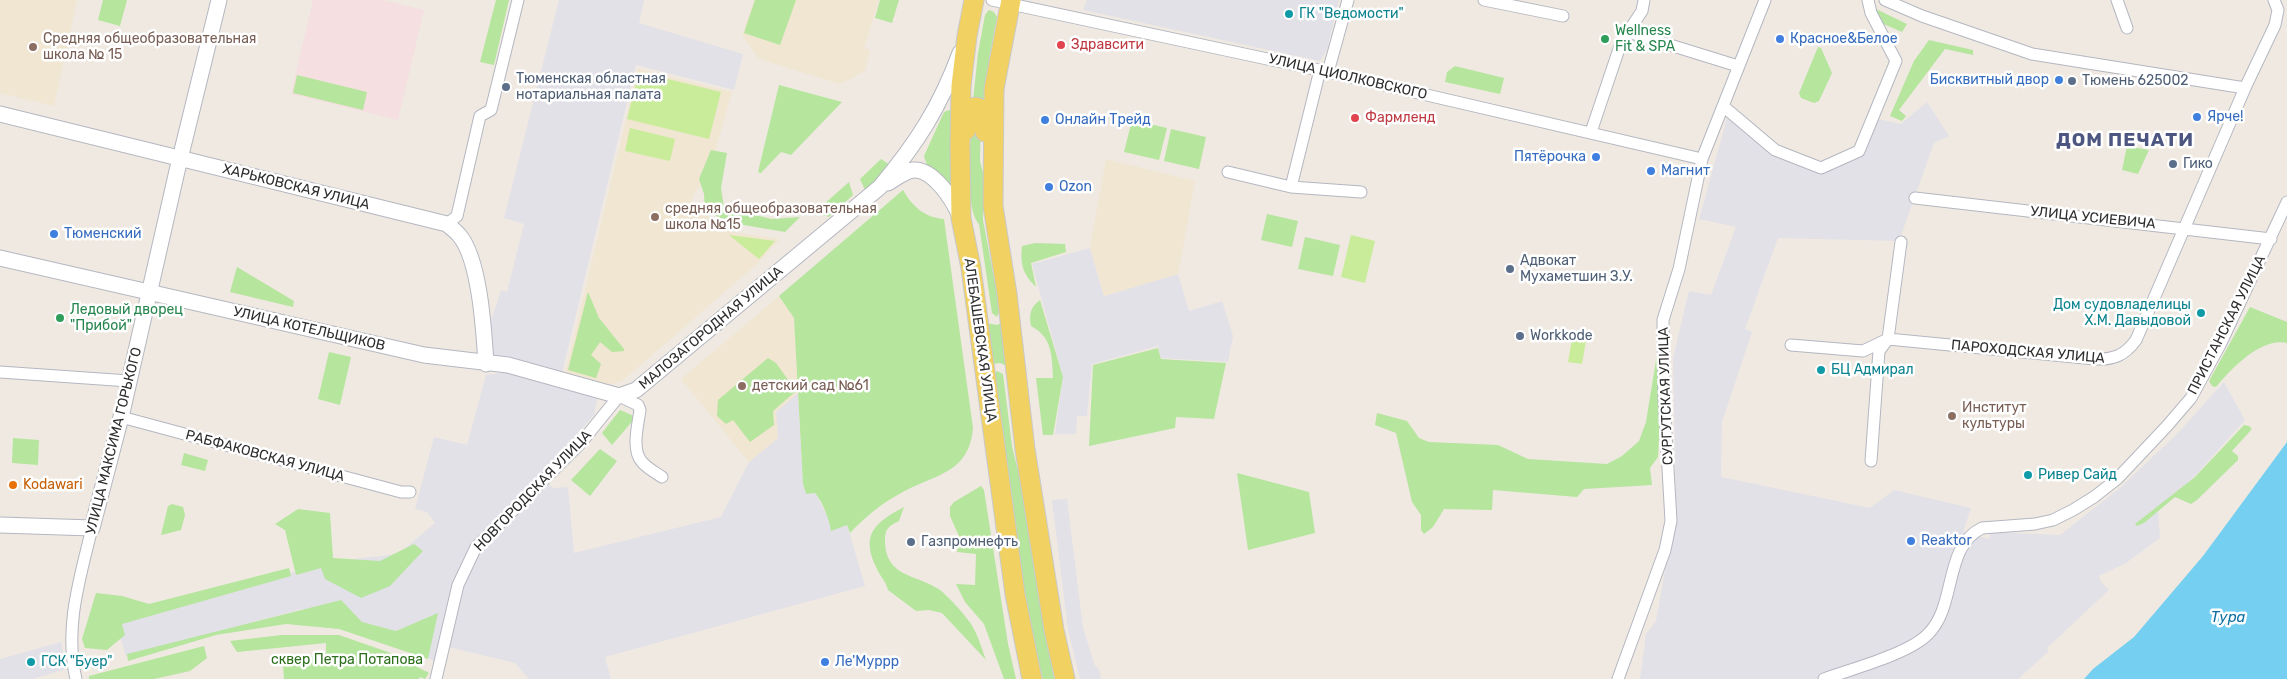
<!DOCTYPE html>
<html>
<head>
<meta charset="utf-8">
<style>
	body { margin:0 }
	canvas { display:block; background:#efe9e1 }
</style>
</head>
<body>
<canvas width="2287" height="679"></canvas>
<script>
const g = document.querySelector('canvas').getContext('2d');
g.lineJoin = 'round';
function paint(path, color) {
  g.fillStyle = color;
  g.fill(path, 'evenodd');
}
function trace(path, color, width, dash) {
  g.strokeStyle = color;
  g.lineWidth = width;
  g.lineCap = dash ? 'butt' : 'round';
  g.setLineDash(dash || []);
  g.stroke(path);
}
function drawText(font, color, halo, rows, align = 'center') {
  g.font = font + ' Rubik,sans-serif';
  g.lineWidth = 5;
  g.setLineDash([]);
  g.textBaseline = 'middle';
  g.strokeStyle = halo;
  g.fillStyle = color;
  for (const [text, x, y, turn = 0] of rows) {
    g.save();
    g.translate(x, y);
    g.rotate((+turn || 0) * Math.PI / 180);
    g.textAlign = isNaN(turn) ? turn : align;
    if (halo) g.strokeText(text, 0, 0);
    g.fillText(text, 0, 0);
    g.restore();
  }
}
const industrial = new Path2D(`
	M 559,0 L 644,0 L 639,23 L 743,54 L 734,90 L 636,65 L 562,373 L 494,357 L 488,331 L 501,290 L 507,292 L 524,224 L 504,218 Z
	M 1087,0 L 1339,0 L 1327,49 L 1320,61 L 1083,10 Z
	M 1927,102 L 1949,136 L 1934,143 L 1899,241 L 1778,238 L 1745,329 L 1752,332 L 1722,422 L 1721,477 L 1870,508 L 1894,490 L 1971,508 L 1963,532 L 1989,539 L 1991,532 L 2060,535 L 2121,487 L 2179,432 L 2224,382 L 2245,420 L 2195,476 L 2158,510 L 2160,538 L 2126,563 L 2099,576 L 2101,582 L 2109,590 L 2047,648 L 2049,651 L 2018,679 L 1640,679 L 1646,634 L 1656,621 L 1676,508 L 1673,358 L 1689,291 L 1711,295 L 1736,227 L 1699,219 L 1729,111 L 1775,150 L 1821,168 L 1859,151 L 1873,118 L 1901,124 Z
	M 1090,248 L 1104,296 L 1178,274 L 1189,311 L 1222,301 L 1233,336 L 1228,362 L 1161,358 L 1158,346 L 1092,364 L 1087,416 L 1077,416 L 1076,434 L 1055,434 L 1063,377 L 1032,264 Z
	M 508,372 L 598,395 L 594,415 L 541,475 L 553,488 L 568,487 L 574,553 L 721,517 L 749,462 L 778,438 L 775,412 L 798,393 L 803,484 L 806,494 L 815,492 L 829,520 L 847,525 L 865,586 L 605,657 L 611,679 L 529,679 L 515,663 L 440,645 L 436,662 L 396,641 L 302,609 L 126,656 L 114,617 L 337,561 L 398,554 L 435,523 L 427,512 L 415,509 L 434,437 L 467,445 L 486,375 Z
	M 1067,499 L 1083,628 L 1095,666 L 1099,669 L 1101,679 L 1080,679 L 1068,630 L 1052,500 Z
	M 61,642 L 66,669 L 32,679 L 0,679 L 0,659 Z`);
const education = new Path2D(`
	M 0,0 L 77,0 L 54,106 L 0,93 Z
	M 754,0 L 879,0 L 864,48 L 870,50 L 865,71 L 840,84 L 759,59 L 742,35 Z
	M 638,69 L 732,92 L 707,180 L 695,192 L 691,203 L 726,231 L 780,239 L 757,264 L 622,381 L 608,385 L 565,374 Z
	M 1106,159 L 1195,181 L 1178,274 L 1104,296 L 1090,248 Z
	M 779,296 L 794,318 L 798,393 L 776,412 L 778,438 L 749,462 L 681,379 Z`);
const medical = new Path2D(`
	M 313,0 L 382,0 L 424,10 L 398,120 L 291,94 Z`);
const green = new Path2D(`
	M 103,0 L 127,0 L 120,26 L 98,20 Z
	M 496,0 L 509,0 L 494,65 L 480,62 Z
	M 755,0 L 796,0 L 780,45 L 744,33 Z
	M 880,0 L 899,0 L 892,23 L 875,18 Z
	M 1876,9 L 1907,24 L 1902,32 L 1879,22 L 1875,13 Z
	M 989,10 L 994,12 L 997,17 L 989,59 L 986,109 L 973,101 L 978,53 L 985,15 Z
	M 1929,40 L 1973,50 L 1973,55 L 1945,49 L 1899,110 L 1906,116 L 1902,121 L 1890,116 L 1914,61 Z
	M 1818,47 L 1821,48 L 1832,73 L 1819,101 L 1814,103 L 1801,98 L 1799,93 Z
	M 1455,66 L 1504,78 L 1500,94 L 1445,82 L 1447,72 Z
	M 297,75 L 367,92 L 363,110 L 293,93 Z
	M 779,85 L 842,102 L 791,155 L 781,152 L 761,173 L 758,172 Z
	M 949,110 L 953,111 L 952,185 L 927,165 L 924,156 L 944,112 Z
	M 972,115 L 981,116 L 980,161 L 984,177 L 983,220 L 1000,310 L 997,317 L 992,313 L 979,224 C 964,207 971,139 972,115 Z
	M 1132,120 L 1167,128 L 1159,160 L 1124,152 Z
	M 1171,129 L 1206,137 L 1199,169 L 1164,161 Z
	M 2127,146 L 2149,150 L 2138,174 L 2122,170 Z
	M 711,150 L 727,153 L 721,188 L 724,208 L 772,219 L 800,217 L 785,232 L 732,223 L 705,211 L 704,194 L 699,179 Z
	M 881,159 L 893,167 L 865,190 L 860,179 Z
	M 849,182 L 853,195 L 829,217 L 815,212 Z
	M 903,190 C 912,206 925,218 944,219 L 973,428 C 969,474 935,474 901,493 C 882,503 865,517 850,533 L 847,525 L 831,531 C 829,518 823,503 815,493 L 806,494 L 803,484 L 794,318 L 779,296 Z
	M 1267,214 L 1298,221 L 1292,247 L 1261,240 Z
	M 1305,237 L 1340,245 L 1333,276 L 1298,269 Z
	M 1035,243 L 1065,244 L 1066,252 L 1031,263 L 1036,287 C 1023,274 1020,265 1022,246 Z
	M 237,267 L 294,301 L 293,307 L 230,292 Z
	M 588,292 L 599,318 L 624,349 L 624,351 L 612,352 L 600,342 L 591,355 L 601,364 L 596,378 L 568,370 Z
	M 1040,300 L 1063,377 L 1053,435 L 1043,435 L 1036,378 L 1053,378 C 1052,355 1052,337 1031,326 C 1029,315 1030,307 1040,300 Z
	M 2250,307 L 2287,322 L 2287,343 C 2261,337 2231,369 2216,387 L 2212,386 L 2209,381 Z
	M 987,323 L 997,325 L 1001,323 L 1007,366 L 1000,363 L 993,364 Z
	M 1158,348 L 1161,359 L 1226,363 L 1214,419 L 1176,417 L 1175,428 L 1089,446 L 1093,365 Z
	M 329,352 L 351,357 L 340,405 L 318,399 Z
	M 1657,354 L 1661,405 L 1658,457 L 1650,468 L 1652,485 L 1584,489 L 1577,497 L 1493,490 L 1492,510 L 1444,509 L 1433,527 L 1424,534 L 1421,530 L 1421,515 L 1412,502 L 1396,433 L 1375,425 L 1377,413 L 1407,421 L 1419,438 L 1429,442 L 1498,445 L 1528,459 L 1607,464 L 1622,456 L 1639,441 L 1646,422 Z
	M 768,358 L 776,363 L 796,391 L 773,411 L 774,425 L 750,442 L 733,420 L 726,424 L 717,416 L 718,400 Z
	M 997,371 L 1003,374 L 1012,446 L 1020,479 L 1036,581 L 1054,679 L 1043,679 C 1018,580 1009,477 994,375 Z
	M 620,410 L 636,417 L 612,445 L 602,433 Z
	M 2244,425 L 2249,426 L 2252,429 L 2232,451 L 2238,456 L 2238,460 L 2197,500 L 2191,504 L 2175,497 L 2144,523 L 2137,526 L 2135,524 L 2195,477 Z
	M 13,438 L 39,440 L 38,465 L 12,463 Z
	M 600,449 L 617,461 L 590,496 L 571,480 Z
	M 184,453 L 208,460 L 205,471 L 181,465 Z
	M 1237,473 L 1309,492 L 1315,533 L 1248,550 Z
	M 981,486 L 984,490 L 1008,644 L 1016,679 L 1004,679 L 984,624 L 965,602 L 956,584 L 975,585 L 976,554 L 957,552 L 959,536 L 950,516 L 950,507 L 954,502 Z
	M 172,504 L 183,507 L 185,515 L 181,530 L 161,535 L 168,506 Z
	M 904,507 L 899,521 C 889,526 885,528 885,540 C 885,578 917,574 940,590 C 948,596 966,616 971,624 C 978,635 982,649 986,660 L 942,613 L 929,610 L 916,611 L 888,590 C 886,581 881,578 877,569 C 860,535 874,523 904,507 Z
	M 298,509 L 330,513 L 333,558 L 380,561 L 414,544 L 423,551 L 390,586 L 361,598 L 325,579 L 321,568 L 296,575 L 285,530 L 275,524 Z
	M 289,568 L 291,576 L 122,624 L 125,635 L 107,650 L 85,648 L 82,639 L 96,593 L 122,596 L 149,604 Z
	M 341,600 L 362,622 L 396,631 L 438,613 L 428,659 L 339,629 L 286,624 L 216,635 L 128,661 L 127,654 Z
	M 282,635 L 339,635 L 388,652 L 429,673 L 425,679 L 420,677 L 419,679 L 284,679 L 283,665 L 326,653 L 326,643 L 237,652 L 230,641 Z
	M 204,646 L 207,658 L 190,671 L 154,679 L 89,679 L 89,676 Z`);
const pitch = new Path2D(`
	M 639,72 L 721,92 L 709,139 L 627,119 Z
	M 630,128 L 675,139 L 670,161 L 625,151 Z
	M 729,235 L 775,241 L 759,259 Z
	M 1351,235 L 1375,241 L 1365,283 L 1341,277 Z
	M 1573,333 L 1587,335 L 1582,364 L 1568,362 Z`);
const water = new Path2D(`
	M 2287,442 L 2287,679 L 2084,679 L 2093,669 L 2134,637 L 2203,556 Z`);
const minor = new Path2D(`
	M 992,0 L 1328,72 L 1702,159
	M 1484,0 L 1563,16
	M 1885,0 L 1922,16 L 2032,54 L 2245,88
	M 2117,0 L 2127,28
	M 1628,32 L 1642,11 L 1644,0
	M 1328,72 L 1348,0
	M 1723,106 L 1775,150 L 1821,168 L 1859,151 L 1896,61 L 1871,13 L 1868,0
	M 1591,132 L 1623,37 L 1628,32 L 1738,66
	M 1228,172 L 1291,187 L 1361,192
	M 1291,187 L 1320,70
	M 1915,198 L 2271,239
	M 447,224 L 457,216 L 480,116 L 491,110 L 518,0
	M 1791,345 L 1863,351 L 1888,339 L 2095,359 C 2114,360 2125,355 2136,340 L 2245,88 L 2275,25 L 2278,10 L 2274,0
	M 0,372 L 129,381
	M 121,417 L 401,492 L 410,492
	M 1871,461 L 1879,351 L 1888,339 L 1901,242
	M 76,679 C 64,627 80,578 92,528
	M 436,679 L 458,585 L 476,547 L 580,444 L 619,396 L 638,405 L 640,410 C 638,425 631,450 642,462 C 647,468 656,473 662,477
	M 1618,679 L 1665,550 L 1671,521 L 1664,399 L 1663,320 L 1679,269 L 1702,159 L 1765,0
	M 1824,679 C 1851,669 1909,654 1928,634 C 1957,606 1943,547 1982,528 L 2035,524 L 2053,520 L 2073,510 L 2094,497 L 2117,479 L 2167,426 L 2191,398 L 2221,343 L 2287,202`);
const tertiary = new Path2D(`
	M 0,114 L 447,224 C 451,228 456,231 459,235 C 480,259 484,332 486,364
	M 888,183 C 896,178 905,171 913,170 C 933,168 953,200 960,216
	M 0,258 L 424,355 L 508,365 L 619,396 L 636,390 L 880,187 C 917,143 940,107 960,53
	M 0,525 L 92,528 L 121,417 L 177,171 L 219,0`);
const primary = new Path2D(`
	M 974,0 L 967,36 L 961,86 L 960,146 L 961,218 L 971,268 L 1015,594 L 1032,679
	M 1011,0 L 994,89 L 993,206 L 1007,294 L 1025,449 L 1054,630 L 1065,679
	M 966,130 L 969,113 L 971,108 L 976,107 L 983,110 L 985,132`);
const markers = [
	[1289,14,5,"#0f9aa8"],
	[1605,39,5,"#2e9e5b"],
	[1780,39,5,"#3f7fe0"],
	[1061,45,5,"#e0444e"],
	[33,47,5,"#8d6e63"],
	[2059,80,5,"#3f7fe0"],
	[2072,81,5,"#5c6f8a"],
	[506,87,5,"#5c6f8a"],
	[2197,117,5,"#3f7fe0"],
	[1355,118,5,"#e0444e"],
	[1045,120,5,"#3f7fe0"],
	[1596,157,5,"#3f7fe0"],
	[2173,164,5,"#5c6f8a"],
	[1651,171,5,"#3f7fe0"],
	[1049,187,5,"#3f7fe0"],
	[655,217,5,"#8d6e63"],
	[54,234,5,"#3f7fe0"],
	[1510,269,5,"#5c6f8a"],
	[2201,313,5,"#0f9aa8"],
	[60,318,5,"#2e9e5b"],
	[1520,336,5,"#5c6f8a"],
	[1821,370,5,"#0f9aa8"],
	[742,386,5,"#8d6e63"],
	[1952,416,5,"#8d6e63"],
	[2028,475,5,"#0f9aa8"],
	[13,485,5,"#e8710a"],
	[1911,541,5,"#3f7fe0"],
	[911,542,5,"#5c6f8a"],
	[31,662,5,"#0f9aa8"],
	[825,662,5,"#3f7fe0"]
];
const cultureNames = [
	["ГК \"Ведомости\"",1299,14],
	["Дом судовладелицы",2191,305,"right"],
	["Х.М. Давыдовой",2191,321,"right"],
	["БЦ Адмирал",1831,370],
	["Ривер Сайд",2038,475],
	["ГСК \"Буер\"",41,662]
];
const leisureNames = [
	["Wellness",1615,31],
	["Fit & SPA",1615,47],
	["Ледовый дворец",70,310],
	["\"Прибой\"",70,326]
];
const educationNames = [
	["Средняя общеобразовательная",43,39],
	["школа № 15",43,55],
	["средняя общеобразовательная",665,209],
	["школа №15",665,225],
	["детский сад №61",752,386],
	["Институт",1962,408],
	["культуры",1962,424]
];
const shopNames = [
	["Красное&Белое",1790,39],
	["Бисквитный двор",2049,80,"right"],
	["Ярче!",2207,117],
	["Онлайн Трейд",1055,120],
	["Пятёрочка",1586,157,"right"],
	["Магнит",1661,171],
	["Ozon",1059,187],
	["Тюменский",64,234],
	["Reaktor",1921,541],
	["Ле'Муррр",835,662]
];
const healthNames = [
	["Здравсити",1071,45],
	["Фармленд",1365,118]
];
const streetNames = [
	["УЛИЦА ЦИОЛКОВСКОГО",1348,77,13],
	["ХАРЬКОВСКАЯ УЛИЦА",296,187,14],
	["УЛИЦА УСИЕВИЧА",2093,218,6],
	["ПРИСТАНСКАЯ УЛИЦА",2227,325,-63],
	["МАЛОЗАГОРОДНАЯ УЛИЦА",711,328,-40],
	["УЛИЦА КОТЕЛЬЩИКОВ",309,329,13],
	["АЛЕБАШЕВСКАЯ УЛИЦА",980,340,82],
	["ПАРОХОДСКАЯ УЛИЦА",2028,352,5],
	["СУРГУТСКАЯ УЛИЦА",1666,396,-92],
	["УЛИЦА МАКСИМА ГОРЬКОГО",114,441,-76],
	["РАБФАКОВСКАЯ УЛИЦА",265,456,15],
	["НОВГОРОДСКАЯ УЛИЦА",533,491,-46]
];
const serviceNames = [
	["Тюменская областная",516,79],
	["нотариальная палата",516,95],
	["Тюмень 625002",2082,81],
	["Гико",2183,164],
	["Адвокат",1520,261],
	["Мухаметшин З.У.",1520,277],
	["Workkode",1530,336],
	["Газпромнефть",921,542]
];
const foodNames = [
	["Kodawari",23,485]
];
const parkNames = [
	["сквер Петра Потапова",347,660]
];
const waterNames = [
	["Тура",2228,618]
];
const districtNames = [
	["ДОМ ПЕЧАТИ",2125,141]
];
paint(industrial, '#e3e1e8');
paint(education, '#f0e6d1');
paint(medical, '#f5dfe0');
paint(green, '#b6e59e');
paint(pitch, '#c9ec9a');
paint(water, '#75cff0');
trace(minor, '#b4b7c1', 13);
trace(tertiary, '#b4b7c1', 17);
trace(primary, '#c9c9c9', 21);
trace(minor, '#fff', 11);
trace(tertiary, '#fff', 15);
trace(primary, '#f2d163', 19);
for (const [x, y, r, color] of markers) {
  const dot = new Path2D();
  dot.arc(x, y, r, 0, 2 * Math.PI);
  g.fillStyle = color;
  g.fill(dot);
  trace(dot, '#fff', 2);
}
drawText('14px', '#0d838f', '#fff', cultureNames, 'left');
drawText('14px', '#27864d', '#fff', leisureNames, 'left');
drawText('14px', '#785e54', '#fff', educationNames, 'left');
drawText('14px', '#366cbe', '#fff', shopNames, 'left');
drawText('14px', '#be3a42', '#fff', healthNames, 'left');
drawText('14px', '#2e2e2e', '#fff', streetNames);
drawText('14px', '#4e5e75', '#fff', serviceNames, 'left');
drawText('14px', '#c56008', '#fff', foodNames, 'left');
drawText('14px', '#2c6e1b', '#fff', parkNames);
drawText('italic 15px', '#0d6fa3', '#fff', waterNames);
g.letterSpacing = '1px';
drawText('bold 19px', '#4d5680', '#fff', districtNames);
g.letterSpacing = '0px';
</script>
</body>
</html>
